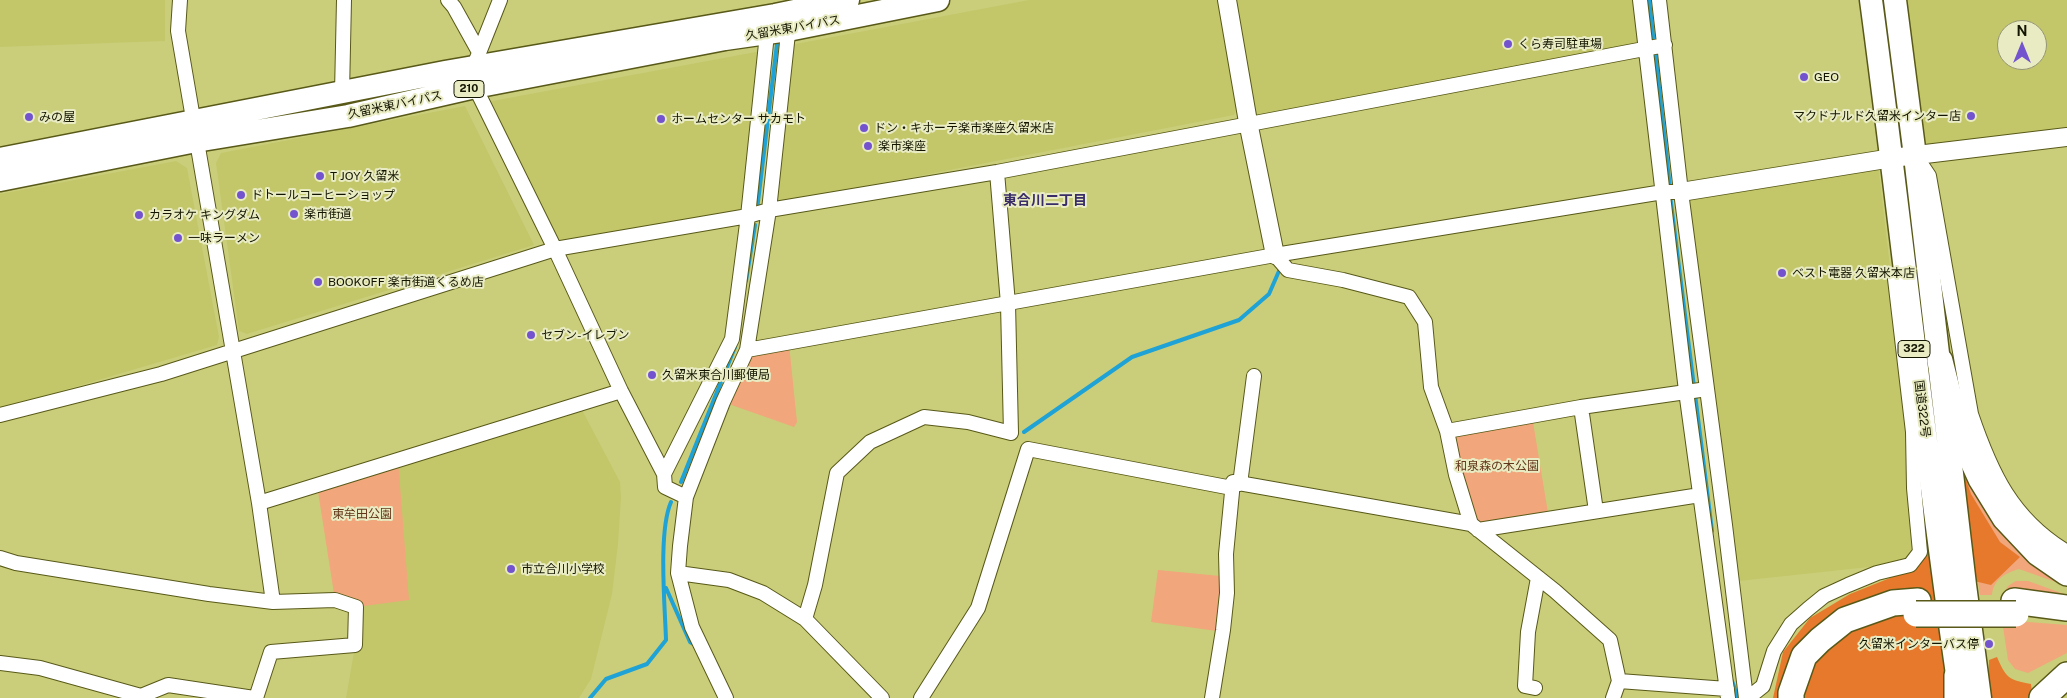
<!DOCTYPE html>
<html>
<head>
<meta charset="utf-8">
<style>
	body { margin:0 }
	#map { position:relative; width:2067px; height:698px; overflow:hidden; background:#cace7a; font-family:"Public Sans",sans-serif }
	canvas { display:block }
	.north { position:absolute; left:1997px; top:20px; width:50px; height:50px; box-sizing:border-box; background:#e9ecc3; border:1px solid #949675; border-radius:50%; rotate:0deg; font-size:14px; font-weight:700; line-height:20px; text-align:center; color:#141500 }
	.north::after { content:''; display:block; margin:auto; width:18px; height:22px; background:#7354ce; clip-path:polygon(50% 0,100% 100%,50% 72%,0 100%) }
</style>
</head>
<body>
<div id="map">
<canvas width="2067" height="698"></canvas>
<div class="north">N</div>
</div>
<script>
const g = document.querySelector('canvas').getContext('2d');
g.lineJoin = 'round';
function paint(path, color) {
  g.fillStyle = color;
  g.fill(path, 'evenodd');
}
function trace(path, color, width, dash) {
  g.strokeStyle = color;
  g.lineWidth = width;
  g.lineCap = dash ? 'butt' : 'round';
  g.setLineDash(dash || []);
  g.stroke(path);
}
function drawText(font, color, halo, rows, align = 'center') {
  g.font = font + ' "Public Sans","Noto Sans JP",sans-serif';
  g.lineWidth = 4;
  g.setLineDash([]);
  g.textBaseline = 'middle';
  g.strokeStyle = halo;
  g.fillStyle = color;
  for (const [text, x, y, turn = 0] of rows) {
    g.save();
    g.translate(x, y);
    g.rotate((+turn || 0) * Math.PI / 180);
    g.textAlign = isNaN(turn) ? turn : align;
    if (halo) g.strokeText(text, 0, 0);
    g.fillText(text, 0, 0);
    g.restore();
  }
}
const built = new Path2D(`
	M 0,0 L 165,0 L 165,41 L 0,47 Z
	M 1029,0 L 1219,0 L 1238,107 L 1234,115 L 774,204 L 790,45 Z
	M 1230,0 L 1635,0 L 1642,46 L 1252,115 Z
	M 1905,0 L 2067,0 L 2067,129 L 1922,148 ZM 2007,30 L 2037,30 L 2037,60 L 2007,60 Z
	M 761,51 L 745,213 L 556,244 L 487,102 Z
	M 465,106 L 534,245 L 247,334 L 239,331 L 216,163 L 221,153 Z
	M 176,161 L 187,168 L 219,337 L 217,345 L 0,409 L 0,194 Z
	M 1878,164 L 1909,431 L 1916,551 L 1906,563 L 1739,581 L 1688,196 Z
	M 581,408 L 620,482 L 621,497 L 618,544 L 612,594 L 591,679 L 579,698 L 346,698 L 354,652 L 356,607 L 398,460 Z`);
const green = new Path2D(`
	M 789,344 L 797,422 L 794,427 L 723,402 L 747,350 Z
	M 1532,416 L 1549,519 L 1478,530 L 1447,431 Z
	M 1956,439 L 2067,579 L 2067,586 L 2019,569 C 2005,573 1993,580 1992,595 L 1980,595 Z
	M 398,460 L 409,600 L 356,607 L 335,600 L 317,485 Z
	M 1158,570 L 1220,576 L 1217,631 L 1151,622 Z
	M 2016,581 L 2028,581 L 2067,595 L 2067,603 L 2002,596 L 2008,586 Z
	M 2002,620 L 2067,625 L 2067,653 L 2028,673 L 2015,669 L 2008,660 Z`);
const forest = new Path2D(`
	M 1960,462 L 1971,494 L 2000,542 L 2020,557 L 1991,585 L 1974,581 Z
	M 1927,537 L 1949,698 L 1773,698 L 1783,652 L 1810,618 L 1850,594 L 1895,576 L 1912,571 L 1925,557 Z
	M 1997,657 C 2006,678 2009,680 2031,684 L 2032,692 L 2028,698 L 1988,698 L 1989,660 Z`);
const stream = new Path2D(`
	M 1649,0 L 1654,44
	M 1655,51 L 1670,188
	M 1670,195 L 1694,387
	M 757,210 L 777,44
	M 746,281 L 755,225
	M 1695,394 L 1712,531
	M 1024,432 L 1132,357 L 1239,320 L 1269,294 L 1279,271
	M 681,482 L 735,347
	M 666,588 L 690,642 L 695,645
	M 1732,681 L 1738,698
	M 590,698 L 606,679 L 647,664 L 666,640 C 665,606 658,532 671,502`);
const minor = new Path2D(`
	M 180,0 L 178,31 L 259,503 L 273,602
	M 448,0 L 454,7 L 479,52
	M 500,0 L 473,68 L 475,87 L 555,249 L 621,391 L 664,474 L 665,487 L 686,497
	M 1640,0 L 1686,391 L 1728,698
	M 1659,0 L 1681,192 L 1725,525 L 1746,698
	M 342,93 L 344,0
	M 1919,161 L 1929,176 L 1971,414 C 1991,473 2012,519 2067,552
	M 747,350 L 1275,255
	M 1581,407 L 1596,511
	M 0,415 L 161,374 L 555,249 L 748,216 L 769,210 L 997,172 L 1665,45
	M 1447,431 L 1581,407 L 1707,389
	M 664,474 L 732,339 L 748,216 L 767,34 L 769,28
	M 1240,484 L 1254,376
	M 259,503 L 621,391
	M 1471,524 L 1456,475 L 1447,431 L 1431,387 L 1425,322 L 1409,297 L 1343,280 L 1288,270 L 1275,255 L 1663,192 L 1681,192
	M 1478,530 L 1700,495
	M 0,558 L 16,563 L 209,594 L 273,602 L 335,600 L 356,607 L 355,645 L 271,652 L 256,698
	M 678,573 L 729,580 L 763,593 L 805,619 L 882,698
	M 805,619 L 815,585 L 837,473 L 870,442 L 924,417 L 968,422 L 1011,433 L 1008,304 L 997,172
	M 0,663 L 40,668 L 141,696 L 168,685 L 254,698
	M 1619,681 L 1727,689
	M 1535,688 L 1525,686 L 1528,632 L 1538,578
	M 726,698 L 692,627 L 678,573 L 680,546 L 686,497 L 723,402 L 747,350 L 769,210 L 789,24
	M 921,698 L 978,608 L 1028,449 L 1232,488
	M 1212,698 L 1223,630 L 1227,593 L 1226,554 L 1233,482 L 1471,524 L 1555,591 L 1610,640 L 1619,681 L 1613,698
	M 1748,698 L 1763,686 L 1774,651 L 1791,624 L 1808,609 L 1824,596 L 1848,585 L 1877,573 L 1910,565 L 1920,552 L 1914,488 L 1913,432 L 1895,279`);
const tertiary = new Path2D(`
	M 1227,0 L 1248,122 L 1275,255
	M 1681,192 L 1892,158 L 2067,137`);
const trunk = new Path2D(`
	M 1871,0 C 1902,231 1926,464 1960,695
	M 1895,0 L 1915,156 L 1965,585 L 1980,698
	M 0,159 L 445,72 L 775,15 L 848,0
	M 0,180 L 196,141 L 348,116 L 475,87 L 725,39 L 788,30 L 938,0`);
const motorway = new Path2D(`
	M 1940,361 L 1956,424 L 1981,479 L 2005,518 L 2038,553 L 2067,573
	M 2014,601 L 2067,608
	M 1791,698 L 1791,693 L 1804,656 L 1820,640 L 1845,620 L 1893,603 L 1918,601
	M 1957,698 L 1957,676
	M 2042,698 L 2067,675`);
const motorwayBridge = new Path2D(`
	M 1916,614 L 2016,614`);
const markers = [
	[1508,44,5,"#7354ce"],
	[1804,77,5,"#7354ce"],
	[1971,116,5,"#7354ce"],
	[29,117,5,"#7354ce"],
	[661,119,5,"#7354ce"],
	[864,128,5,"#7354ce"],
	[868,146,5,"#7354ce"],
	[320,176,5,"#7354ce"],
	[241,195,5,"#7354ce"],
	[294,214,5,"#7354ce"],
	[139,215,5,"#7354ce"],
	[178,238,5,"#7354ce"],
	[1782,273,5,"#7354ce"],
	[318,282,5,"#7354ce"],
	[531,335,5,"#7354ce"],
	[652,375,5,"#7354ce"],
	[511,569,5,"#7354ce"],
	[1989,644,5,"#7354ce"]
];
const shields = [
	[469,89,30],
	[1914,349,32]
];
const shieldNames = [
	["210",469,89],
	["322",1914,349]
];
const streetNames = [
	["久留米東バイパス",793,28,-10],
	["久留米東バイパス",395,105,-12],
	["国道322号",1922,409,83]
];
const poiNames = [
	["くら寿司駐車場",1518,44],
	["GEO",1814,77],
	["マクドナルド久留米インター店",1961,116,"right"],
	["みの屋",39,117],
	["ホームセンター サカモト",671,119],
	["ドン・キホーテ楽市楽座久留米店",874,128],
	["楽市楽座",878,146],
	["T JOY 久留米",330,176],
	["ドトールコーヒーショップ",251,195],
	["楽市街道",304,214],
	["カラオケ キングダム",149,215],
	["一味ラーメン",188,238],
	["ベスト電器 久留米本店",1792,273],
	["BOOKOFF 楽市街道くるめ店",328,282],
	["セブン-イレブン",541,335],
	["久留米東合川郵便局",662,375],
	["市立合川小学校",521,569],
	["久留米インターバス停",1979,644,"right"]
];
const parkNames = [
	["和泉森の木公園",1497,466],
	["東牟田公園",362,514]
];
const neighbourhoodNames = [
	["東合川二丁目",1045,201]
];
paint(built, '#c3c76a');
paint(green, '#f1a67b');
paint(forest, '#e6792c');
trace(stream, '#1fa2d5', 4);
trace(minor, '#585918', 16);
trace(tertiary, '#585918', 20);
trace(trunk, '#585918', 25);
trace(motorway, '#585918', 28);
trace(minor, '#fff', 14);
trace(tertiary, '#fff', 18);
trace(trunk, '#fff', 22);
trace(motorway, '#fff', 25);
trace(motorwayBridge, '#585918', 28, []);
trace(motorwayBridge, '#fff', 25);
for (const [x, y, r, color] of markers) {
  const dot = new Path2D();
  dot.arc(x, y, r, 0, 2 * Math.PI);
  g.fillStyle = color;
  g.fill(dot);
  trace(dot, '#e9ecc3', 2);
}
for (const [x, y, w] of shields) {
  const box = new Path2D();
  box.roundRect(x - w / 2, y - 8.5, w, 17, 4);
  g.fillStyle = '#e9ecc3';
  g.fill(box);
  trace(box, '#141500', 1);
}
drawText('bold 11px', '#141500', null, shieldNames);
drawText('12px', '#141500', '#e9ecc3', streetNames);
drawText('12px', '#141500', '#e9ecc3', poiNames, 'left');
drawText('12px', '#63361a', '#e9ecc3', parkNames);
drawText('bold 14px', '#392c67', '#e9ecc3', neighbourhoodNames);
</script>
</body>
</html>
